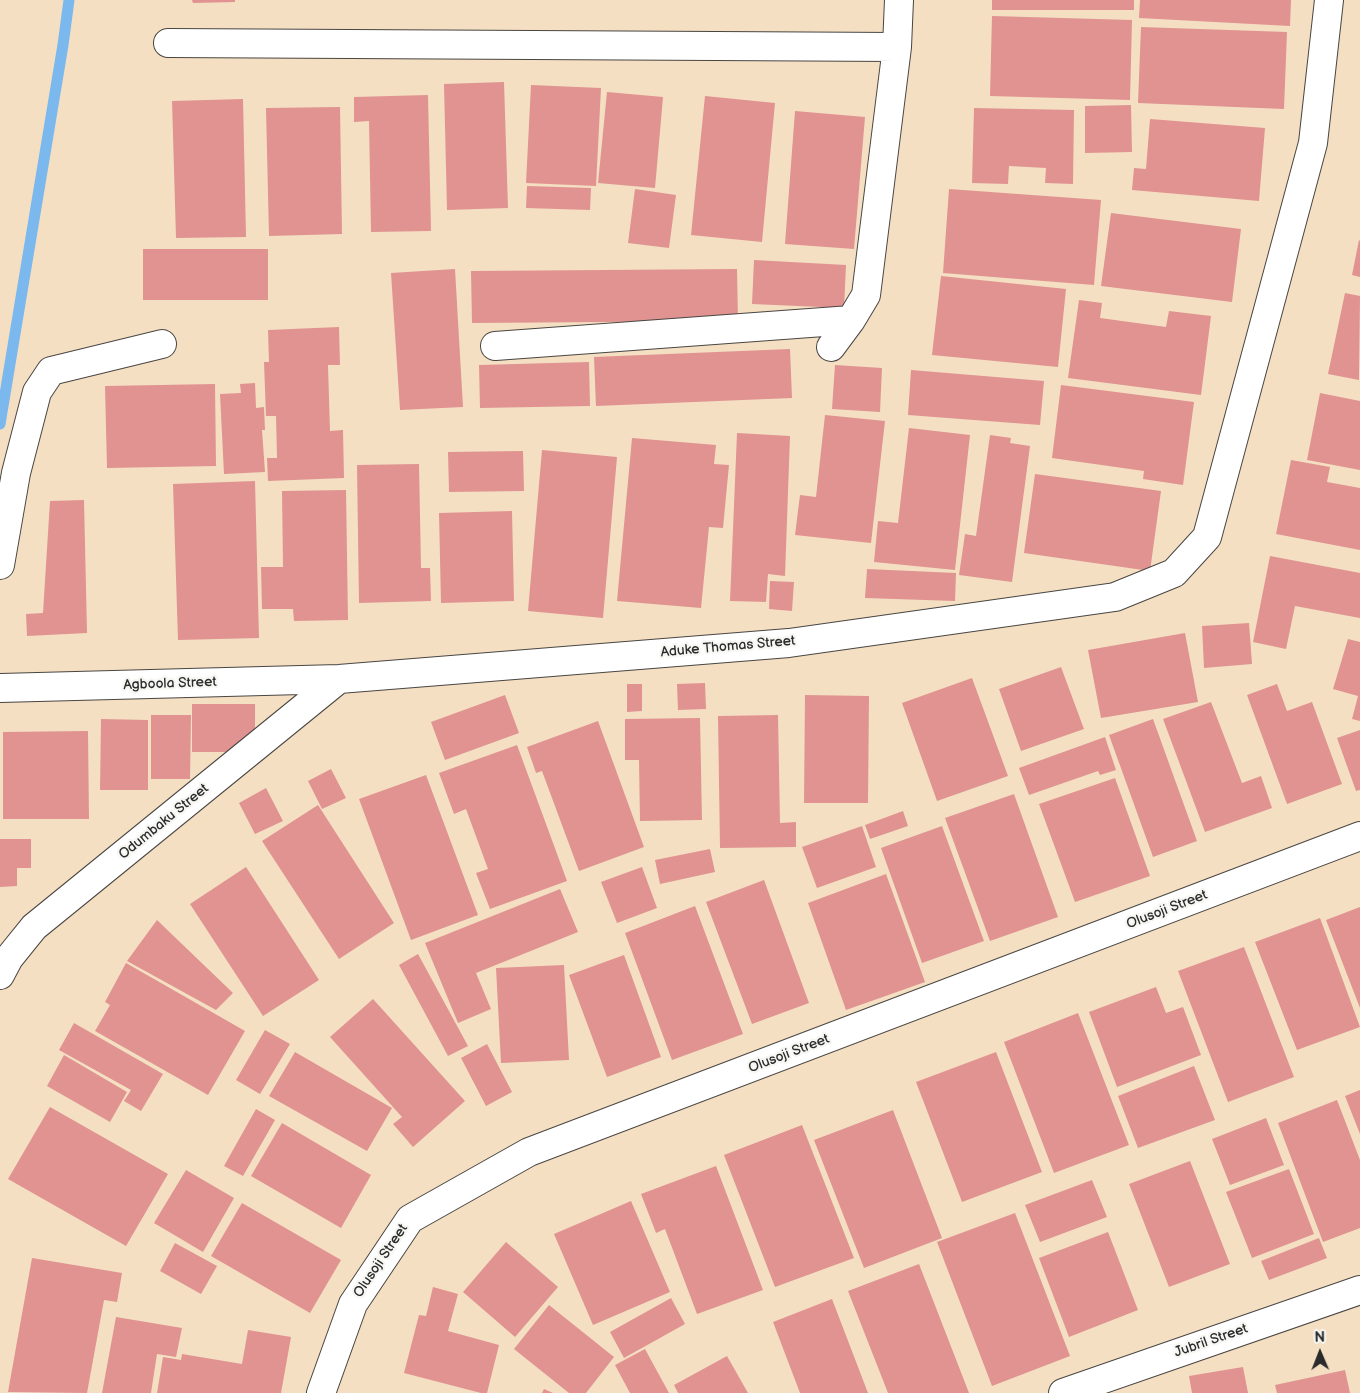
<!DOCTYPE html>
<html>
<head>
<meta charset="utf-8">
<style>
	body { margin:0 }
	#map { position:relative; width:1360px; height:1393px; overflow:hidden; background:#f4dfc3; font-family:"Balsamiq Sans",sans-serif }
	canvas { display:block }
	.north { position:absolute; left:1295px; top:1328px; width:50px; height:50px; -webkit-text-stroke:4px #f6f6f2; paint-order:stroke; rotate:359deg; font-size:14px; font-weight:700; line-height:20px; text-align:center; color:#2b2b2b }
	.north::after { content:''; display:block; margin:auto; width:18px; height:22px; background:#2b2b2b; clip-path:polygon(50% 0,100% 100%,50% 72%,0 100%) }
</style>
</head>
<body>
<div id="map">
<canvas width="1360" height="1393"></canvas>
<div class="north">N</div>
</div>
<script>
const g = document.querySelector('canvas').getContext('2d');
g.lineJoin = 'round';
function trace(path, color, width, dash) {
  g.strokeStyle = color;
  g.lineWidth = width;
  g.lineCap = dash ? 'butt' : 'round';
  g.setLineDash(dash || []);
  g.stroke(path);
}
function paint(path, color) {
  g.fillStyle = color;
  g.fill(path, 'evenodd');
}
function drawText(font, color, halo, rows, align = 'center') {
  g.font = font + ' "Balsamiq Sans",sans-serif';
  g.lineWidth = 4.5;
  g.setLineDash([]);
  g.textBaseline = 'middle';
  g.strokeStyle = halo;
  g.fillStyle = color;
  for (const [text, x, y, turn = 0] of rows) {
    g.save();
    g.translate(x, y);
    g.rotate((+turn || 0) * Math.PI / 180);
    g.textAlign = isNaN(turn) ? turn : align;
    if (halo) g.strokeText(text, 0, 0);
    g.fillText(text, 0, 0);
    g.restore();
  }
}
const stream = new Path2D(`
	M 0,424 L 63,45 L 69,0`);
const building = new Path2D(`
	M 192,0 L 235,0 L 235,2 L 193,3 Z
	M 992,0 L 1134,0 L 1134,10 L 992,10 Z
	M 1140,0 L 1291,0 L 1290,26 L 1139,18 Z
	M 992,16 L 1132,20 L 1130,100 L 990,96 Z
	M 1141,27 L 1287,32 L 1284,109 L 1138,103 Z
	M 504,82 L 508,208 L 447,210 L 444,84 Z
	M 531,85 L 601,88 L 596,186 L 526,183 Z
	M 607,92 L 663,97 L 655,188 L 598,183 Z
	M 428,95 L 431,231 L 371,232 L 369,121 L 354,122 L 354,97 Z
	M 705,96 L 775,103 L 762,242 L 691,235 Z
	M 243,99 L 246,237 L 176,238 L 172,101 Z
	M 1131,105 L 1132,152 L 1085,153 L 1085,106 Z
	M 340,107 L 342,234 L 269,236 L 266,108 Z
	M 974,108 L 1074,110 L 1073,184 L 1045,183 L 1046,168 L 1009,166 L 1008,184 L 972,183 Z
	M 795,111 L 865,117 L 854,249 L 785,244 Z
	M 1150,119 L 1265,128 L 1259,201 L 1132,190 L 1134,168 L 1146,169 Z
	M 527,186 L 591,188 L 590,210 L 526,208 Z
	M 635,189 L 676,195 L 669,248 L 628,243 Z
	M 949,189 L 1101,200 L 1094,285 L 943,273 Z
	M 1111,213 L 1241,229 L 1232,302 L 1101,286 Z
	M 1359,240 L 1360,241 L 1360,277 L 1352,275 Z
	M 143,249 L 268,249 L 268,300 L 143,300 Z
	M 754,260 L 846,265 L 844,308 L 752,304 Z
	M 455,269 L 463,407 L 400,410 L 391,273 Z
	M 737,269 L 738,321 L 472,323 L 471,271 Z
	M 941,276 L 1066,289 L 1058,367 L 932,355 Z
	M 1345,293 L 1360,296 L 1359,380 L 1328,374 Z
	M 1079,300 L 1102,303 L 1100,318 L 1166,327 L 1169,311 L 1211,316 L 1201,395 L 1068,378 Z
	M 339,327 L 340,365 L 328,365 L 330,431 L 343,430 L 344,478 L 268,481 L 267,458 L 277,458 L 276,416 L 266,416 L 264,362 L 269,362 L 268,330 Z
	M 790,349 L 792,398 L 596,406 L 594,357 Z
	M 589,362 L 590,406 L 480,408 L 479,365 Z
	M 835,365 L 882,368 L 880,412 L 832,409 Z
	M 911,370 L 1044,381 L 1040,425 L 908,415 Z
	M 255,383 L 256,408 L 264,407 L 265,430 L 262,430 L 265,472 L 224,474 L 220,394 L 241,393 L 240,384 Z
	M 215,384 L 216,466 L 107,468 L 105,386 Z
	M 1061,385 L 1194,402 L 1183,485 L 1143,479 L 1144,471 L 1052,458 Z
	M 1320,393 L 1360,401 L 1360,470 L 1307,460 Z
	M 825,415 L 885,421 L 871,543 L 795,535 L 800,495 L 816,497 Z
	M 909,428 L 970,435 L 955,570 L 874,562 L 878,521 L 898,523 Z
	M 737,433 L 790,436 L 785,576 L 768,574 L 766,602 L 730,601 Z
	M 990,435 L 1011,438 L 1010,443 L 1030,446 L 1012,582 L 959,575 L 965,534 L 976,536 Z
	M 632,438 L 716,445 L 714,464 L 729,465 L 723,528 L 709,527 L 701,608 L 617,601 Z
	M 542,450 L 617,457 L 603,618 L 528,611 Z
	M 523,451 L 524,491 L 449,492 L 448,452 Z
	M 1291,460 L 1330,467 L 1327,482 L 1360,488 L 1360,550 L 1276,534 Z
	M 419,464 L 421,568 L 430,568 L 431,601 L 359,603 L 357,465 Z
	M 1035,474 L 1161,491 L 1150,571 L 1024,553 Z
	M 255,481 L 259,638 L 178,640 L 173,484 Z
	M 346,490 L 348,620 L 294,621 L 293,609 L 262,609 L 261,567 L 283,567 L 282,491 Z
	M 84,500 L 87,633 L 27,636 L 26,614 L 43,613 L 50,501 Z
	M 512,511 L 514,601 L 441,603 L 439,513 Z
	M 1270,556 L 1360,573 L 1360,618 L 1295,606 L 1286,649 L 1253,642 Z
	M 867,569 L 956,573 L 955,601 L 865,598 Z
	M 770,581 L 794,582 L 792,611 L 769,609 Z
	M 1249,623 L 1252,664 L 1204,668 L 1202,626 Z
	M 1185,633 L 1198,702 L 1101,718 L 1088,650 Z
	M 1348,639 L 1360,642 L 1360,721 L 1352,719 L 1358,696 L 1333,689 Z
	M 1061,667 L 1084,729 L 1021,751 L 999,689 Z
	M 972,678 L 1008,776 L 937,801 L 902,703 Z
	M 705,683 L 706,709 L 678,710 L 677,684 Z
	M 627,684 L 642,684 L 642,711 L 627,712 Z
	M 1277,684 L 1287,711 L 1312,702 L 1342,784 L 1287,804 L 1247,695 Z
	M 505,695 L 519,733 L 445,760 L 431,722 Z
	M 805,695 L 869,696 L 868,803 L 804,803 Z
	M 1211,702 L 1242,783 L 1261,776 L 1272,808 L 1205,832 L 1163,719 Z
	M 192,704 L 255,704 L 255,736 L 245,736 L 245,752 L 192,752 Z
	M 151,715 L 191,715 L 190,779 L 151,779 Z
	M 778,715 L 780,823 L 796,822 L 796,847 L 720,848 L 718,716 Z
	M 700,718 L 702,820 L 640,821 L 639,760 L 625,760 L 625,719 Z
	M 101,719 L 148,720 L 148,790 L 100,790 Z
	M 1153,719 L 1197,841 L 1153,857 L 1109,735 Z
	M 598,721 L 644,847 L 579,871 L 542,771 L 536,773 L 527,747 Z
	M 1360,730 L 1360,790 L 1356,791 L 1337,738 Z
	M 88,731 L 89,819 L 3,819 L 3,732 Z
	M 1105,737 L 1116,770 L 1100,775 L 1098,771 L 1029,795 L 1019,768 Z
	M 517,745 L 567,881 L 490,909 L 476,873 L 488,869 L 466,809 L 454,814 L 439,773 Z
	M 331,769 L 346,798 L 322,809 L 308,781 Z
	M 426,775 L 478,915 L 411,940 L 359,799 Z
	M 1115,778 L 1150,876 L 1075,902 L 1039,804 Z
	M 266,788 L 283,821 L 255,834 L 239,803 Z
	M 1014,794 L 1058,917 L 990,941 L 945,818 Z
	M 318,805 L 394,923 L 339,959 L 262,841 Z
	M 903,811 L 908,826 L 870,839 L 865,825 Z
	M 862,826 L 876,867 L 817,888 L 802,847 Z
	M 942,826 L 984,941 L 922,963 L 881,848 Z
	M 0,839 L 31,839 L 31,868 L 17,868 L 17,886 L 0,887 Z
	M 710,849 L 715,872 L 660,884 L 655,860 Z
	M 246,867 L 319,980 L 263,1016 L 190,904 Z
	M 642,867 L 657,908 L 617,923 L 601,882 Z
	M 886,874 L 925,982 L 846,1010 L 808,903 Z
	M 764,880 L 809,1003 L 752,1024 L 706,902 Z
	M 560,889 L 578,932 L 476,973 L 491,1009 L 458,1023 L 425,943 Z
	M 695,906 L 743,1034 L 672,1060 L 625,933 Z
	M 1360,907 L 1360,1008 L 1326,920 Z
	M 1320,918 L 1360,1027 L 1297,1050 L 1255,942 Z
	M 157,920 L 233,993 L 216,1010 L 127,961 Z
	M 1244,947 L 1294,1077 L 1228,1102 L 1178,971 Z
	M 418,954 L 468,1046 L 448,1056 L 399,965 Z
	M 624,955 L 661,1057 L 607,1077 L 569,975 Z
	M 126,963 L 245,1031 L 208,1095 L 95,1031 L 110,1005 L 105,1002 Z
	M 564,965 L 569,1060 L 501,1063 L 496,968 Z
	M 1156,987 L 1166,1013 L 1183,1007 L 1201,1055 L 1117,1087 L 1089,1012 Z
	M 373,999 L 465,1101 L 413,1147 L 393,1124 L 402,1117 L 330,1037 Z
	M 1078,1013 L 1129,1145 L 1054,1173 L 1004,1042 Z
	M 74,1023 L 163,1074 L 141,1111 L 124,1101 L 131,1090 L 59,1050 Z
	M 265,1030 L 290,1044 L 260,1094 L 236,1080 Z
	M 487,1044 L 512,1092 L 486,1106 L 461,1058 Z
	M 295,1052 L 392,1108 L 367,1151 L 269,1096 Z
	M 996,1052 L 1042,1172 L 962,1202 L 916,1082 Z
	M 64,1055 L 127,1092 L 110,1122 L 47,1086 Z
	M 1194,1066 L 1215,1120 L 1138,1148 L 1118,1096 Z
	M 1360,1090 L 1360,1134 L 1345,1096 Z
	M 1337,1100 L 1360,1160 L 1360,1228 L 1323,1242 L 1278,1123 Z
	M 50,1107 L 168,1174 L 126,1246 L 8,1179 Z
	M 256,1109 L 275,1120 L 243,1176 L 224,1166 Z
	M 893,1110 L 942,1238 L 864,1268 L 814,1140 Z
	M 1266,1118 L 1284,1165 L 1230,1185 L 1212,1139 Z
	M 282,1123 L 371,1175 L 341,1228 L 251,1176 Z
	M 802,1125 L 854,1258 L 775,1287 L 724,1155 Z
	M 1190,1161 L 1230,1264 L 1169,1287 L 1129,1184 Z
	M 716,1166 L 763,1290 L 697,1314 L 665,1229 L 656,1233 L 641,1194 Z
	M 1289,1169 L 1314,1234 L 1252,1258 L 1226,1192 Z
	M 186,1170 L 234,1198 L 203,1252 L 154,1223 Z
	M 1092,1180 L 1107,1217 L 1040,1242 L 1025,1205 Z
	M 631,1201 L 670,1292 L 593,1325 L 554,1234 Z
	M 242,1203 L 341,1260 L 310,1313 L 211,1256 Z
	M 1015,1213 L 1070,1356 L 992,1386 L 937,1242 Z
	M 1108,1232 L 1138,1310 L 1069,1337 L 1039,1258 Z
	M 1319,1238 L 1327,1258 L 1269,1280 L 1261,1261 Z
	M 506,1242 L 558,1287 L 515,1337 L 463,1292 Z
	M 175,1243 L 217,1266 L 201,1294 L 160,1271 Z
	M 32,1258 L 122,1273 L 117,1302 L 104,1300 L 87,1393 L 8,1392 Z
	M 919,1264 L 969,1393 L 888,1393 L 848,1291 Z
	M 433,1287 L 458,1294 L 448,1331 L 499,1345 L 487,1393 L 481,1393 L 404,1373 L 419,1315 L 426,1316 Z
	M 671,1298 L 685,1324 L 624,1358 L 610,1332 Z
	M 832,1299 L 868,1393 L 800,1393 L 773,1322 Z
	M 549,1305 L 614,1357 L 586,1393 L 569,1393 L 514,1349 Z
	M 116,1317 L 182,1328 L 176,1357 L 157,1354 L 151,1393 L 102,1393 Z
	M 248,1330 L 291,1337 L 281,1393 L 157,1393 L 163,1357 L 181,1360 L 182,1354 L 242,1364 Z
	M 645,1349 L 669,1393 L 630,1393 L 615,1365 Z
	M 727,1356 L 748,1393 L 678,1393 L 674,1385 Z
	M 1243,1367 L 1248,1393 L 1192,1393 L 1189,1376 Z
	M 1345,1370 L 1350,1393 L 1277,1393 L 1275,1385 Z
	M 544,1389 L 553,1393 L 542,1393 Z`);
const minor = new Path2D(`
	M 168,43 L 897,47
	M 495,346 L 851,320
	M 831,347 L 851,320 L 866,295 L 897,47 L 899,0
	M 0,565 L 16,473 L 37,392 L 51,371 L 162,344
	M 0,688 L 339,679 L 789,643 L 1115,597 L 1174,573 L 1207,537 L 1313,143 L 1329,0
	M 0,975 L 9,958 L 34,927 L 339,679
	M 321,1393 L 353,1304 L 410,1219 L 529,1152 L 1360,836
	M 1063,1393 L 1360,1290`);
const streetNames = [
	["Aduke Thomas Street",728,647,-5],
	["Agboola Street",170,684,-2],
	["Odumbaku Street",164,822,-39],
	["Olusoji Street",1167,910,-21],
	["Olusoji Street",789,1054,-21],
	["Olusoji Street",381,1261,-56],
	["Jubril Street",1211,1341,-19]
];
trace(stream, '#7ab8ee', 11);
paint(building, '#e09390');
trace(minor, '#494642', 30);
trace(minor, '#fff', 28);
drawText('14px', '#2b2b2b', '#f6f6f2', streetNames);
</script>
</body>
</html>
